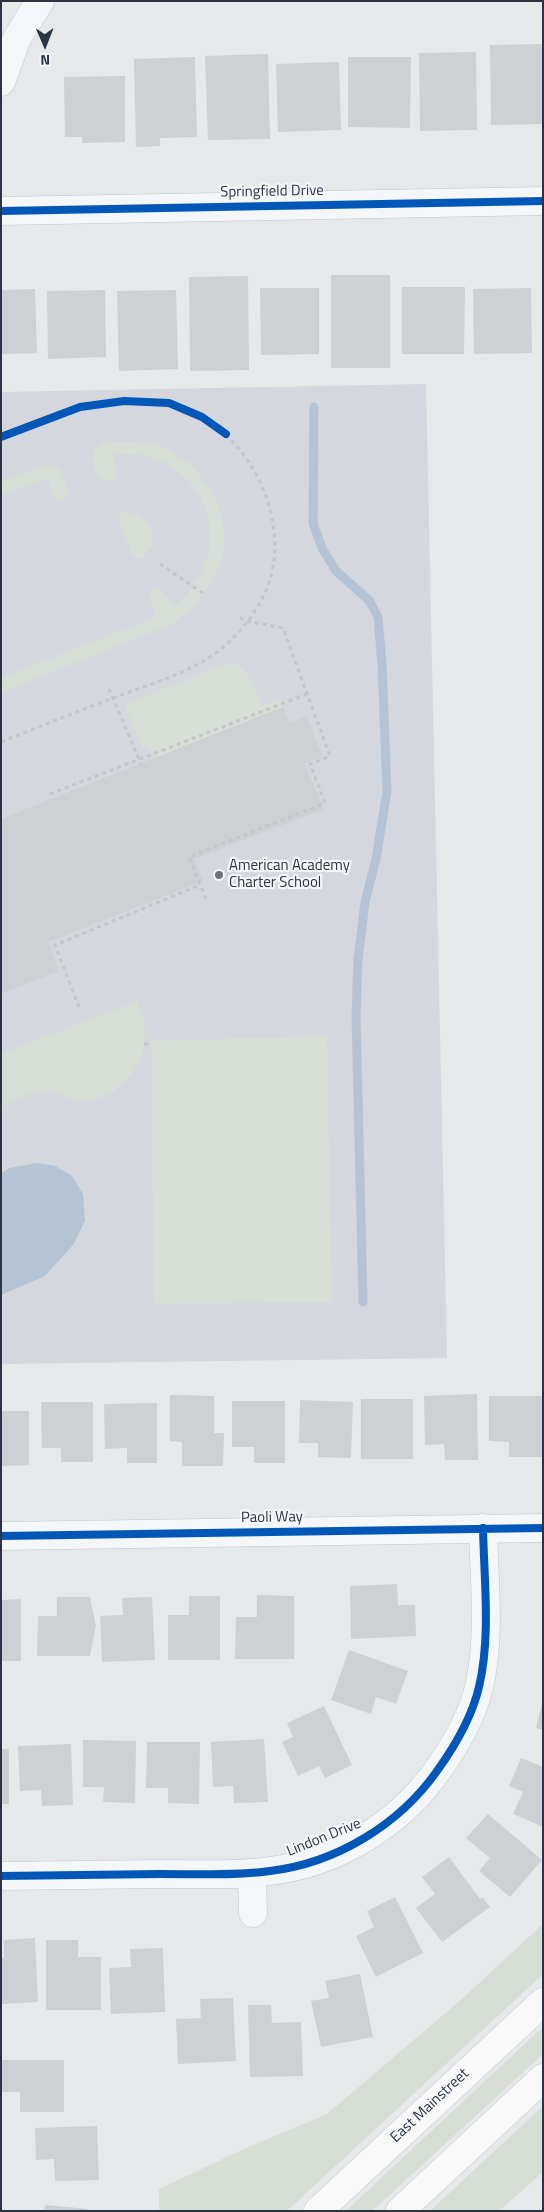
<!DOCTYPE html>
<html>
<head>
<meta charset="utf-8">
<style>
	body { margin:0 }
	#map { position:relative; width:544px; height:2212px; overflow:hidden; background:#e6e8ea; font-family:"Titillium Web",sans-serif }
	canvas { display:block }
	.frame { position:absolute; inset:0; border:2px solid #2b3445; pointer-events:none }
	.north { position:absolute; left:20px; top:20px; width:50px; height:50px; -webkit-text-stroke:4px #f4f6f9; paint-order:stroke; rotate:179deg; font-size:14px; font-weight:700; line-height:20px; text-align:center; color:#2b3445 }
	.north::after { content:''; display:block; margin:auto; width:18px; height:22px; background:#2b3445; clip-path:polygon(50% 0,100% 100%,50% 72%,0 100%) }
</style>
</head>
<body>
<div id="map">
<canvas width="544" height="2212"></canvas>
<div class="frame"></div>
<div class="north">N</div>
</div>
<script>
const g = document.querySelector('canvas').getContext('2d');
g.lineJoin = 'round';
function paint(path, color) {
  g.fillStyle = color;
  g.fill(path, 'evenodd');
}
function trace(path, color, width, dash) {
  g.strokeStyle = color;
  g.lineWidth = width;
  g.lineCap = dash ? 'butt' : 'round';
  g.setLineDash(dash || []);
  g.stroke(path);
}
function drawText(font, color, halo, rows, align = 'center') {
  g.font = font + ' "Titillium Web",sans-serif';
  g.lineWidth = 4.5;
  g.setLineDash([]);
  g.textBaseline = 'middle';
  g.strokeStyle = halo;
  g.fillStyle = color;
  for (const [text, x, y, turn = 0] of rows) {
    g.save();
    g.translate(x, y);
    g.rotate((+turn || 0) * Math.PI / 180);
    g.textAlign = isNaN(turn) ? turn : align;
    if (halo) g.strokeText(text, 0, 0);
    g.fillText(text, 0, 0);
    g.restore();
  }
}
const built = new Path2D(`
	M 426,384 L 447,1358 L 1,1364 L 1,392 Z`);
const green = new Path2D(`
	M 105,443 C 124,442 144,441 162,447 C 178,453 191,464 201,477 C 244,531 224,588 171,625 L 1,693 L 1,678 L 156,617 L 149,597 L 154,589 L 161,589 L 174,606 C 222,568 224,499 169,465 C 153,455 132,453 114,454 L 116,477 C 99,491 89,463 94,449 Z
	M 46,465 L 53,465 L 62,473 L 69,494 L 67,497 L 60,500 L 55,498 L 47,478 L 1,496 L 1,482 Z
	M 125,512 C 145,513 155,528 152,547 L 142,559 L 134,558 L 118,518 L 120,514 Z
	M 234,663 C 251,672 255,689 262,706 L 280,699 L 283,707 L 155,758 L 152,751 L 142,745 L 124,705 L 225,664 Z
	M 137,1001 C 141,1012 146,1023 145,1035 C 145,1067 119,1098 86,1100 C 70,1101 57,1090 41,1092 C 28,1093 14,1102 1,1107 L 1,1054 Z
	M 327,1036 L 332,1302 L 154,1304 L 151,1041 Z
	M 543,1924 L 543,1974 L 287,2211 L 159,2211 L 159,2189 L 244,2149 L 327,2114 L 464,1997 Z
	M 543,2027 L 543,2054 L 372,2211 L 346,2211 Z
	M 543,2106 L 543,2172 L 499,2211 L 430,2211 Z`);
const water = new Path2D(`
	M 37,1163 L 55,1166 L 72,1176 L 83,1194 L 85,1221 L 73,1245 L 45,1276 L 1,1295 L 1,1173 L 10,1168 Z`);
const stream = new Path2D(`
	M 314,407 L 313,523 L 322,548 L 336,571 L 369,600 L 378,617 L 382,664 L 387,791 L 376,859 L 365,902 L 358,960 L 356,1016 L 363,1302`);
const building = new Path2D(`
	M 543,44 L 543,124 L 491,125 L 490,45 Z
	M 476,52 L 477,130 L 420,131 L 419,53 Z
	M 268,54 L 270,139 L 208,140 L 205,56 Z
	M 195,57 L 197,137 L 160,138 L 160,146 L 136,147 L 134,59 Z
	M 348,57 L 411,57 L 410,128 L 348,127 Z
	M 339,62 L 341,130 L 278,132 L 276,64 Z
	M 125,76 L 125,142 L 82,143 L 82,137 L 65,137 L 64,77 Z
	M 331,275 L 390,275 L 390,368 L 331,368 Z
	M 248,276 L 249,370 L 190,371 L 189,277 Z
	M 402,287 L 465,287 L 464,354 L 402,354 Z
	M 260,288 L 319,288 L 319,354 L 261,355 Z
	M 531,288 L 532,353 L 474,354 L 473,289 Z
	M 35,289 L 37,353 L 1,354 L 1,290 Z
	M 105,290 L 106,357 L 48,359 L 47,291 Z
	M 176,290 L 178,369 L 119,371 L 117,291 Z
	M 283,707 L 289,723 L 307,716 L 322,757 L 304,763 L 324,809 L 194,859 L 203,881 L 48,942 L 59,971 L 1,994 L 1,819 Z
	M 477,1394 L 478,1460 L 445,1460 L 444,1444 L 425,1445 L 424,1396 Z
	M 170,1395 L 214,1396 L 214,1433 L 224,1433 L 223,1466 L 182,1466 L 182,1442 L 170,1441 Z
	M 489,1396 L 543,1396 L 542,1457 L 509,1457 L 509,1442 L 489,1441 Z
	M 361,1399 L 413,1399 L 413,1459 L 361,1459 Z
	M 300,1400 L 353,1402 L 351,1458 L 318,1457 L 318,1443 L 299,1443 Z
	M 232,1401 L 285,1401 L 285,1463 L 254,1463 L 254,1447 L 232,1447 Z
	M 41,1402 L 93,1402 L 93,1462 L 61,1462 L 61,1448 L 42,1448 Z
	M 157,1403 L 157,1463 L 127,1463 L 127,1448 L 105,1449 L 104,1404 Z
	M 1,1411 L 29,1411 L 29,1465 L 1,1466 Z
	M 397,1584 L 398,1605 L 415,1605 L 416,1636 L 351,1639 L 350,1586 Z
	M 257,1595 L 294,1596 L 294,1659 L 235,1659 L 236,1617 L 257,1617 Z
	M 189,1596 L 220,1596 L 220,1660 L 168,1660 L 168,1615 L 189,1615 Z
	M 57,1597 L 90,1597 L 96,1626 L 90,1656 L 37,1656 L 38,1616 L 57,1616 Z
	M 152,1597 L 155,1660 L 102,1662 L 100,1616 L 123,1615 L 122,1598 Z
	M 21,1599 L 21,1661 L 1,1661 L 1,1600 Z
	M 349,1650 L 408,1671 L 396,1704 L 376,1697 L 371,1714 L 331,1700 Z
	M 542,1703 L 543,1703 L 543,1730 L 536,1728 Z
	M 324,1706 L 352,1765 L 325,1778 L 319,1766 L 298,1776 L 282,1742 L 293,1737 L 287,1723 Z
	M 264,1739 L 268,1802 L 234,1803 L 233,1786 L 213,1787 L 211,1742 Z
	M 83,1740 L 136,1741 L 135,1803 L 103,1802 L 104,1787 L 83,1787 Z
	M 147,1742 L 200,1742 L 199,1804 L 168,1803 L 168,1788 L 146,1788 Z
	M 71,1744 L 73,1805 L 42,1806 L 41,1790 L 20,1791 L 18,1746 Z
	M 1,1749 L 9,1749 L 9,1804 L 1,1804 Z
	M 521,1758 L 543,1767 L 543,1827 L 513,1814 L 523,1792 L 509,1786 Z
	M 488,1814 L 542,1860 L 510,1897 L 479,1871 L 490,1858 L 466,1838 Z
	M 449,1857 L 480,1899 L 482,1897 L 490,1907 L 442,1942 L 416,1908 L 435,1894 L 422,1877 Z
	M 395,1897 L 423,1953 L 376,1977 L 356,1936 L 374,1927 L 367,1911 Z
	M 35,1938 L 38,2002 L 1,2004 L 1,1958 L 4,1958 L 4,1940 Z
	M 46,1940 L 78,1940 L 78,1957 L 101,1957 L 101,2010 L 46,2010 Z
	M 163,1948 L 165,2012 L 111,2014 L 109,1968 L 131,1967 L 130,1949 Z
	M 360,1974 L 373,2037 L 321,2047 L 311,2001 L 329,1998 L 325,1981 Z
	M 233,1998 L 236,2061 L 178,2064 L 176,2019 L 201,2018 L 200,1999 Z
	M 248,2005 L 271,2005 L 272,2023 L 301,2022 L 303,2076 L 250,2077 Z
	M 1,2060 L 64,2060 L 64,2112 L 20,2112 L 20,2092 L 2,2092 Z
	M 97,2126 L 99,2180 L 55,2181 L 54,2159 L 36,2160 L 35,2128 Z
	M 45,2205 L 89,2209 L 89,2211 L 44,2211 Z`);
const path = new Path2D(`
	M 1,437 C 27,427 53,414 79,407 C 101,401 125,401 147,402 C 154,402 163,402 169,403 C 240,421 289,505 271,576 C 265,600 247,625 229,642 C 199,670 159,681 121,695 C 81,710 41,726 1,742
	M 160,564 L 204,594
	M 109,689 L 141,764
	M 50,794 L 307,694
	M 206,899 L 189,857 L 325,803 L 310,764 L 330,756 L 283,628 L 247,621 L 237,616
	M 79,1007 L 55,945 L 200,885
	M 144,1044 L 151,1044`);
const minor = new Path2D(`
	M 1,82 L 17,38 L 40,1
	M 1,211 L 543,201
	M 1,1536 L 543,1528
	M 252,1873 L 253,1913
	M 1,1876 C 54,1875 107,1875 160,1874 C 196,1874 234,1876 270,1871 C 336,1863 399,1825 437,1771 C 455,1746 472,1717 479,1687 C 491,1636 484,1580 483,1528`);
const primary = new Path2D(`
	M 318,2211 L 543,2002
	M 400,2211 L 543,2078`);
const cycleway = new Path2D(`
	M 1,211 L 543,201
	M 1,437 L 80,407 L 124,401 L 169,403 L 202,417 L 226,434
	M 1,1536 L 543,1528
	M 1,1876 C 54,1875 107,1875 160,1874 C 196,1874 234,1876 270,1871 C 336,1863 399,1825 437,1771 C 455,1746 472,1717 479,1687 C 491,1636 484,1580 483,1528`);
const markers = [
	[219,875,5,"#6c737f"]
];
const streetNames = [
	["Springfield Drive",272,192,-1],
	["Paoli Way",272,1518,-1],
	["Lindon Drive",324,1838,-22],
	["East Mainstreet",430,2106,-43]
];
const poiNames = [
	["American Academy",229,866],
	["Charter School",229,883]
];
paint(built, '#d4d7dd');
paint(green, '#d6ded6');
paint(water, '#b4c4d5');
trace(stream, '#b4c4d5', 9);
paint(building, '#ced0d3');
trace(minor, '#c4c6c8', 29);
trace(primary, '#c2c5c8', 29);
trace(path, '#c5c6ca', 3, [4, 4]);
trace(minor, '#f5f6f7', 28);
trace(primary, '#f8f8f8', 28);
trace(cycleway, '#0057b8', 8);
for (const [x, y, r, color] of markers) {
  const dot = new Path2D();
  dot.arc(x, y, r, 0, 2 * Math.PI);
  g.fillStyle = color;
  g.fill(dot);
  trace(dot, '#f4f6f9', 2);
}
drawText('15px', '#2b3445', '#f4f6f9', streetNames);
drawText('15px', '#2b3445', '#f4f6f9', poiNames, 'left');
</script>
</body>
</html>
